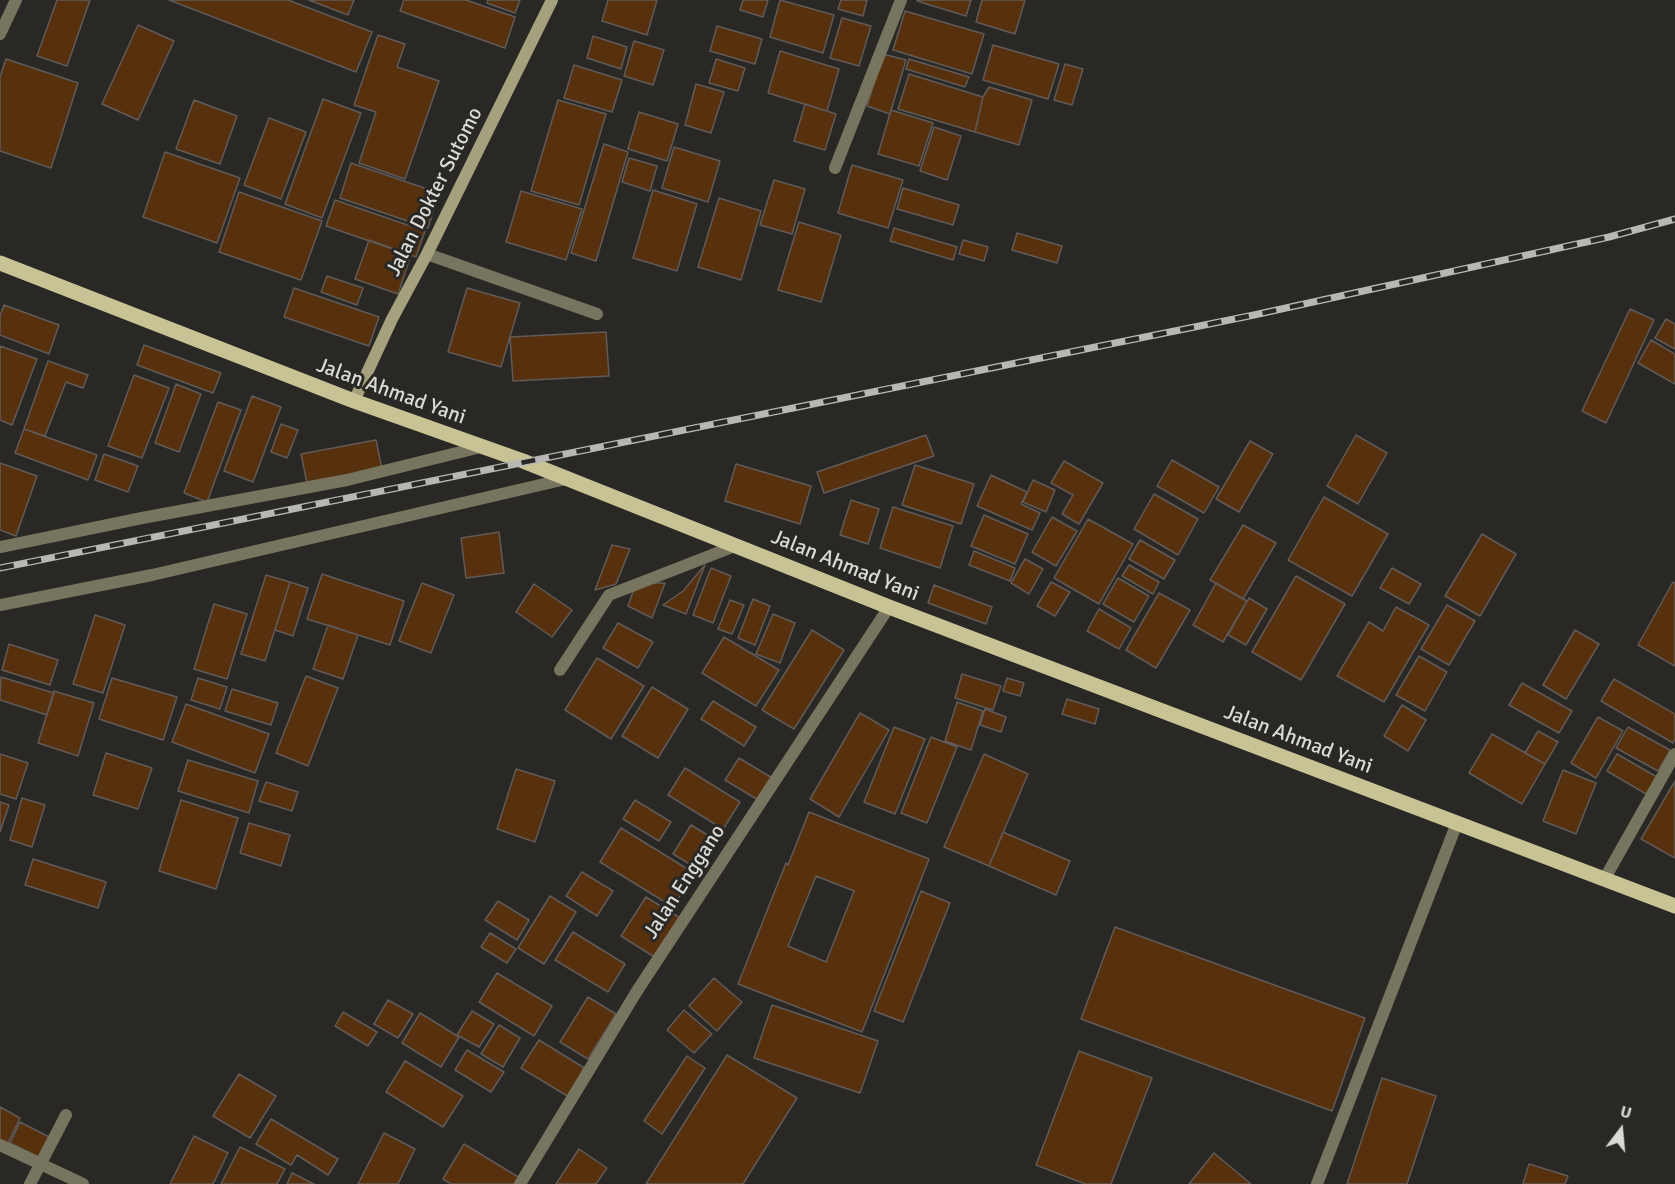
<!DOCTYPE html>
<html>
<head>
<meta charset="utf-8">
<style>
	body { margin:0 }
	#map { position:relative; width:1675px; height:1184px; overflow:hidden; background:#2a2824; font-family:Signika,sans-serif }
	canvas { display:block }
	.north { position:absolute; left:1591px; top:1100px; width:60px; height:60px; -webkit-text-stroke:4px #2a2824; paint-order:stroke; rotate:16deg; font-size:16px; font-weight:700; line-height:24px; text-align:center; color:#dad9d6 }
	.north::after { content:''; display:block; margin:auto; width:21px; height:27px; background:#dad9d6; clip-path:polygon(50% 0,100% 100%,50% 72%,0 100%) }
</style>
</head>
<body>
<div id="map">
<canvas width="1675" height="1184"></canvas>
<div class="north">U</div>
</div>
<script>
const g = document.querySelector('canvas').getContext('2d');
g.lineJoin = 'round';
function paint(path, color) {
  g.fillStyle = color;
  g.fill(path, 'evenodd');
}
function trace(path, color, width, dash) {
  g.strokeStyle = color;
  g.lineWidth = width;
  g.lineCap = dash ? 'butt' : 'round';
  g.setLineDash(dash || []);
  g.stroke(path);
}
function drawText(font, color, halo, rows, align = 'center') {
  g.font = font + ' Signika,sans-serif';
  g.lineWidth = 6;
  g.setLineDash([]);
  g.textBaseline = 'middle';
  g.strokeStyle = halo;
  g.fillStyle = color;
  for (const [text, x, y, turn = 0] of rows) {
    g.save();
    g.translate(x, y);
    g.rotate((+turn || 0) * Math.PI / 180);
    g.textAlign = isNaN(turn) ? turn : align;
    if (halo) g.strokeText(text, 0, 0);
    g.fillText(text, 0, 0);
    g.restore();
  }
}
const building = new Path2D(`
	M 57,0 L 90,0 L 67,66 L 37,56 Z
	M 169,0 L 288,0 L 372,32 L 356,72 Z
	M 309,0 L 354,0 L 348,15 Z
	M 404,0 L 466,0 L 515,17 L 505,48 L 400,11 Z
	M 488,0 L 520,0 L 515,13 L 487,3 Z
	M 608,0 L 657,0 L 647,35 L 602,21 Z
	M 743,0 L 768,0 L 763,17 L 740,10 Z
	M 780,0 L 834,15 L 823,53 L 770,37 Z
	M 841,0 L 867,0 L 863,16 L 838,9 Z
	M 918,0 L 971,0 L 966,16 L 917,1 Z
	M 982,0 L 1025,0 L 1015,34 L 976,22 Z
	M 905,11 L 984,34 L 972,74 L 893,50 Z
	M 842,18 L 871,26 L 859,66 L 830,58 Z
	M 138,25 L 174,41 L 138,120 L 102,104 Z
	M 717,26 L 762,39 L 755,64 L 710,51 Z
	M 378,35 L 405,44 L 397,67 L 439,81 L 405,179 L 359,163 L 376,112 L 354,105 Z
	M 593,36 L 627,47 L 621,69 L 587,58 Z
	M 634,41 L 664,50 L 653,85 L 624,76 Z
	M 993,45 L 1059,64 L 1048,99 L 983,80 Z
	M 780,51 L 839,69 L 827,111 L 768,93 Z
	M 883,54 L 906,60 L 890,114 L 867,106 Z
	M 6,59 L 78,83 L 51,168 L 0,151 L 0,77 Z
	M 716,59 L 745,68 L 738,91 L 709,83 Z
	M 909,59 L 969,77 L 965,87 L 906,69 Z
	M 1065,64 L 1083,69 L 1072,105 L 1054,100 Z
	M 574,65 L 622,80 L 612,112 L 564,98 Z
	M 909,74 L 983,97 L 975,132 L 898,109 Z
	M 696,84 L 724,92 L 711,133 L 685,125 Z
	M 989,87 L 1032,100 L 1019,145 L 975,132 L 983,97 Z
	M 323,99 L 361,113 L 322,218 L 285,204 Z
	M 194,100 L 237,116 L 220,164 L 176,149 Z
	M 558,100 L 606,114 L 579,205 L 531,191 Z
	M 805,104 L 836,114 L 825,150 L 794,141 Z
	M 891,110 L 933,123 L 919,166 L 878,154 Z
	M 639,112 L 678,124 L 667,161 L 628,149 Z
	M 269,118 L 306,132 L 281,199 L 244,185 Z
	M 934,127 L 961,136 L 947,180 L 920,171 Z
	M 604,144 L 628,152 L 596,261 L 571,253 Z
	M 674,147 L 720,161 L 708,202 L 662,188 Z
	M 165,152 L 240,178 L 217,243 L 143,217 Z
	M 629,158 L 657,166 L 650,191 L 622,182 Z
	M 351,163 L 439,193 L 428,228 L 340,198 Z
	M 852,165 L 903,180 L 888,228 L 838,213 Z
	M 774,180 L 805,189 L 792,234 L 760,225 Z
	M 903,188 L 959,205 L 953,225 L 897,209 Z
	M 653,190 L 697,204 L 677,271 L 633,258 Z
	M 521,191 L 582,209 L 566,260 L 506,242 Z
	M 239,192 L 322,221 L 301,280 L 219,252 Z
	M 719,198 L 761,211 L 741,280 L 698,267 Z
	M 335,200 L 425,231 L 416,257 L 326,226 Z
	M 799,222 L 841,235 L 821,302 L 778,290 Z
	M 894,228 L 957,247 L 953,260 L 890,241 Z
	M 1017,233 L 1062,246 L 1057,263 L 1012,250 Z
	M 369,240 L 411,255 L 398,294 L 355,279 Z
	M 963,240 L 988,247 L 984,261 L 959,254 Z
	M 327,276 L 363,288 L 357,305 L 321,292 Z
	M 294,288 L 379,317 L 369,346 L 284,317 Z
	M 467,288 L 520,303 L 501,367 L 448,352 Z
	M 4,305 L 59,325 L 49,354 L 0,335 L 0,316 Z
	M 1630,309 L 1654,320 L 1606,423 L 1582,411 Z
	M 1666,319 L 1675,324 L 1675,349 L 1655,338 Z
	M 606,332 L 609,376 L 513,381 L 510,337 Z
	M 1651,340 L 1675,354 L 1675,384 L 1638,363 Z
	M 144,345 L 221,373 L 213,393 L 137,365 Z
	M 0,346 L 37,359 L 12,425 L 0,420 Z
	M 48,361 L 88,375 L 83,388 L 66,382 L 45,436 L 24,429 Z
	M 134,375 L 169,388 L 142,458 L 108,446 Z
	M 176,384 L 201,394 L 179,452 L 155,443 Z
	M 252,396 L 281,407 L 253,482 L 224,471 Z
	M 218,402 L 241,410 L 207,502 L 184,493 Z
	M 281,424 L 298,430 L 287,458 L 271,452 Z
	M 24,429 L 97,455 L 88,480 L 15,453 Z
	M 926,435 L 934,456 L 824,493 L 817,472 Z
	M 1356,435 L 1387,453 L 1358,504 L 1327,486 Z
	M 376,440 L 382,469 L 307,483 L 301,454 Z
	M 1250,441 L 1273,454 L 1239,512 L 1216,499 Z
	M 104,454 L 138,466 L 128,492 L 95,480 Z
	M 1172,460 L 1219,487 L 1204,513 L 1157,486 Z
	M 1064,461 L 1103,483 L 1079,524 L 1062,514 L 1073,495 L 1051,483 Z
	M 0,463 L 37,476 L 16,536 L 0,530 Z
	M 736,464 L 811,486 L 800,524 L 725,501 Z
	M 915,465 L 974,484 L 961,524 L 902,505 Z
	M 991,475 L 1027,492 L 1021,504 L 1040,513 L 1032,530 L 977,506 Z
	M 1033,480 L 1055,490 L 1046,512 L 1023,502 Z
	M 1154,494 L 1198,519 L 1178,555 L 1134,529 Z
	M 1324,497 L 1388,534 L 1352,596 L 1288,560 Z
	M 851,500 L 879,509 L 868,544 L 840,535 Z
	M 893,507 L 953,526 L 940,568 L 880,548 Z
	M 984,515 L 1028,534 L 1015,564 L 971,546 Z
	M 1052,517 L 1077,531 L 1056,566 L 1032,552 Z
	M 1088,519 L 1133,544 L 1099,604 L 1054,578 Z
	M 1243,525 L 1276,543 L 1243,599 L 1210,580 Z
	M 499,532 L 504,573 L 466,578 L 461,538 Z
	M 1482,534 L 1516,554 L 1480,616 L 1445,596 Z
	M 1140,540 L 1175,560 L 1164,579 L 1129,559 Z
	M 612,545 L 630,549 L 616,584 L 595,590 Z
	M 974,551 L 1015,568 L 1010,581 L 969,565 Z
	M 1025,559 L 1043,569 L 1029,594 L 1011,583 Z
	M 705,565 L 686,614 L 663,605 L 683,591 Z
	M 1129,565 L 1159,582 L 1153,594 L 1122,576 Z
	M 711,568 L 731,576 L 713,623 L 693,615 Z
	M 1392,568 L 1421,584 L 1409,604 L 1380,588 Z
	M 322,574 L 404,601 L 390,645 L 307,619 Z
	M 266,575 L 290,582 L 265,661 L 241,654 Z
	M 1296,576 L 1345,604 L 1301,680 L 1252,652 Z
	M 1118,578 L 1149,596 L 1134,622 L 1103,604 Z
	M 290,582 L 308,588 L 293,636 L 275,630 Z
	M 1051,582 L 1070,592 L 1055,616 L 1037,606 Z
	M 1673,582 L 1675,583 L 1675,666 L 1638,645 Z
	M 422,583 L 454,595 L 431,653 L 399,641 Z
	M 636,583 L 665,583 L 652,618 L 628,606 Z
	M 1216,583 L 1247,601 L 1223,642 L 1193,625 Z
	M 534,584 L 572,610 L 552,637 L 516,612 Z
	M 934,585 L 992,607 L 986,624 L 928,603 Z
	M 1159,593 L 1190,610 L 1156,668 L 1126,650 Z
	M 1249,598 L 1267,609 L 1246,645 L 1228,635 Z
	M 753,599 L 770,606 L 755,645 L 738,638 Z
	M 730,600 L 744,605 L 732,634 L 718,629 Z
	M 214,604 L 247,614 L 227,679 L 194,669 Z
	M 1447,605 L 1475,621 L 1449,665 L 1421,649 Z
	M 1396,607 L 1429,625 L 1384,702 L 1337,676 L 1369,622 L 1383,631 Z
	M 1099,609 L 1131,628 L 1119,649 L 1087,631 Z
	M 773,614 L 795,623 L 780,663 L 756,654 Z
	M 95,615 L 125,625 L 103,693 L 73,684 Z
	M 618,623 L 653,642 L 638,668 L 603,648 Z
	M 328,625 L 358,635 L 343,679 L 313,669 Z
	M 812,630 L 844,650 L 794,729 L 762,710 Z
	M 1575,630 L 1599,644 L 1566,699 L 1543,685 Z
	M 724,637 L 779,670 L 756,706 L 702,673 Z
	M 9,644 L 58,660 L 50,685 L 2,670 Z
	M 1419,656 L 1447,672 L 1425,711 L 1396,695 Z
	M 597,658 L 644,686 L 611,739 L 565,710 Z
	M 962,674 L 1001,686 L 993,710 L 955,698 Z
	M 306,676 L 338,688 L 308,766 L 276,753 Z
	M 1,677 L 54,693 L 47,715 L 0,700 Z
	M 112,678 L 177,697 L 163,740 L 99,719 Z
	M 198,678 L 227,687 L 220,709 L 191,700 Z
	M 1007,678 L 1024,683 L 1020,696 L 1003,691 Z
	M 1614,679 L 1675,714 L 1675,738 L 1673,743 L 1601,701 Z
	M 1522,683 L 1572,711 L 1559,733 L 1509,705 Z
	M 652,687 L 688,709 L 658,758 L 622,736 Z
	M 232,689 L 278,703 L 271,725 L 225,711 Z
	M 54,691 L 94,703 L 78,756 L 38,743 Z
	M 1067,699 L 1099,709 L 1095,724 L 1062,714 Z
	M 713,701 L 756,727 L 744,746 L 701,719 Z
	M 957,702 L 983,711 L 971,750 L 945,741 Z
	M 186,704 L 269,734 L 255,773 L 172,742 Z
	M 1402,705 L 1426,720 L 1408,751 L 1384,736 Z
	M 985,709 L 1006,717 L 1001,732 L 980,725 Z
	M 860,713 L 889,730 L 839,817 L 810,799 Z
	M 1598,717 L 1623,731 L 1596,778 L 1571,763 Z
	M 894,727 L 925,739 L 895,814 L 864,802 Z
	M 1628,727 L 1670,750 L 1658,771 L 1616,748 Z
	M 1538,731 L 1558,742 L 1545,764 L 1525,753 Z
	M 1492,734 L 1545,764 L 1522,804 L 1469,773 Z
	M 931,737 L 957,747 L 927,823 L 901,813 Z
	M 106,753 L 152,768 L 138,809 L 93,795 Z
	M 0,754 L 28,763 L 16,799 L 0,794 Z
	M 984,754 L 1028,774 L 989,866 L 944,847 Z
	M 1617,754 L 1657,777 L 1646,794 L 1607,771 Z
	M 739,758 L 774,779 L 760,801 L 725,780 Z
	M 188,760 L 258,781 L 249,813 L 178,791 Z
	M 685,768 L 740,802 L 723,829 L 668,795 Z
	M 516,769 L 555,781 L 535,842 L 497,829 Z
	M 1563,770 L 1596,783 L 1576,834 L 1543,821 Z
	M 1675,781 L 1675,858 L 1641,839 Z
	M 266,782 L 298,792 L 292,811 L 259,801 Z
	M 22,798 L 45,805 L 32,847 L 10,840 Z
	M 181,800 L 238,818 L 216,889 L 159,871 Z
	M 635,800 L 671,822 L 659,841 L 623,819 Z
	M 0,802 L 9,805 L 0,832 Z
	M 809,812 L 929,859 L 862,1032 L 738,984 L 786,863 L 788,865 ZM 816,876 L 854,891 L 826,962 L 788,946 Z
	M 249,823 L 290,835 L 281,866 L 240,853 Z
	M 691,825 L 716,840 L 698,869 L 673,854 Z
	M 621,828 L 694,873 L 673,907 L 600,862 Z
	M 1003,832 L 1070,861 L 1056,895 L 989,866 Z
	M 33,859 L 106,882 L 98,908 L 25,885 Z
	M 582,872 L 613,891 L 597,916 L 566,896 Z
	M 921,891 L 950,903 L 903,1022 L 874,1011 Z
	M 550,896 L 576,912 L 544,964 L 518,948 Z
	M 646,897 L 680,918 L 656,958 L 621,936 Z
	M 498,901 L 529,920 L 517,940 L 485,920 Z
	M 1115,927 L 1365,1018 L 1332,1111 L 1081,1019 Z
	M 573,932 L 625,964 L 608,992 L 555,960 Z
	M 490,933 L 516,949 L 507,963 L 481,947 Z
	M 497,973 L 552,1006 L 534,1036 L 479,1002 Z
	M 714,978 L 742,1002 L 717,1031 L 689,1006 Z
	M 588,997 L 616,1014 L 588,1059 L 560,1042 Z
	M 388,1000 L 413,1014 L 398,1038 L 374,1024 Z
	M 772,1005 L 878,1041 L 860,1093 L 754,1058 Z
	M 684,1010 L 712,1034 L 694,1053 L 667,1030 Z
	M 472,1011 L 494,1024 L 479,1047 L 457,1035 Z
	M 343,1012 L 377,1032 L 368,1046 L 335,1026 Z
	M 420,1013 L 459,1037 L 441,1067 L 402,1043 Z
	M 499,1025 L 520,1038 L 503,1067 L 481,1054 Z
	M 539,1040 L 586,1069 L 569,1097 L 521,1068 Z
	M 467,1050 L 504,1072 L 491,1092 L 455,1070 Z
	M 1079,1051 L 1152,1078 L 1111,1184 L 1085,1184 L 1036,1165 Z
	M 727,1055 L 797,1098 L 743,1184 L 646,1184 Z
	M 687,1056 L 705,1068 L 662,1134 L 644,1121 Z
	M 405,1061 L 463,1096 L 443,1127 L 386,1092 Z
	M 239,1074 L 276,1096 L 250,1138 L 213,1116 Z
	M 1382,1078 L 1436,1096 L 1407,1184 L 1347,1184 Z
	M 0,1107 L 20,1118 L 7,1145 L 0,1142 Z
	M 271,1119 L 338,1159 L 328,1175 L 297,1155 L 291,1165 L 256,1144 Z
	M 20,1122 L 51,1138 L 41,1158 L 10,1143 Z
	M 384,1133 L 415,1149 L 398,1184 L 358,1184 Z
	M 194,1136 L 228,1153 L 213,1184 L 170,1184 Z
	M 464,1144 L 520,1178 L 516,1184 L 451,1184 L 443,1179 Z
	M 240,1147 L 285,1169 L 277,1184 L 221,1184 Z
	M 579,1149 L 607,1168 L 596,1184 L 556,1184 Z
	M 1214,1153 L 1251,1184 L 1189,1184 Z
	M 1529,1164 L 1568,1176 L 1565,1184 L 1523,1184 Z
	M 292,1173 L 314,1184 L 287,1184 Z`);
const service = new Path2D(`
	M 427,254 L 597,314
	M 30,1184 L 66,1115
	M 1317,1184 L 1457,823`);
const minor = new Path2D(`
	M 0,34 L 16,0
	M 835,168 L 901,0
	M 0,547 L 142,518 L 347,480 L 481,447
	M 0,605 L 152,575 L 566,479
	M 560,670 L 609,595 L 735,546
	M 1605,878 L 1675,754
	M 0,1145 L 83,1184
	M 520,1184 L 637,991 L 889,607`);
const secondary = new Path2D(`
	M 354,401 L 392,319 L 427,254 L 552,0`);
const primary = new Path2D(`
	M 0,263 L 354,401 L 523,461 L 889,607 L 1675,906`);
const rail = new Path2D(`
	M 0,568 L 1254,315 L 1609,237 L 1675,219`);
const streetNames = [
	["Jalan Dokter Sutomo",435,192,-63],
	["Jalan Ahmad Yani",391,392,20],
	["Jalan Ahmad Yani",845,566,22],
	["Jalan Ahmad Yani",1298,740,21],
	["Jalan Enggano",685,882,-57]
];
paint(building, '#57300e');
trace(building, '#605b58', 1.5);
trace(service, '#77755f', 12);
trace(minor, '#77755f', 12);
trace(secondary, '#a5a17e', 12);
trace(primary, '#c8c395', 15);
trace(rail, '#b8b7b4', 7);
trace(rail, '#2a2824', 4.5, [14]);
drawText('21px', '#dad9d6', '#2a2824', streetNames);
</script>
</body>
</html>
